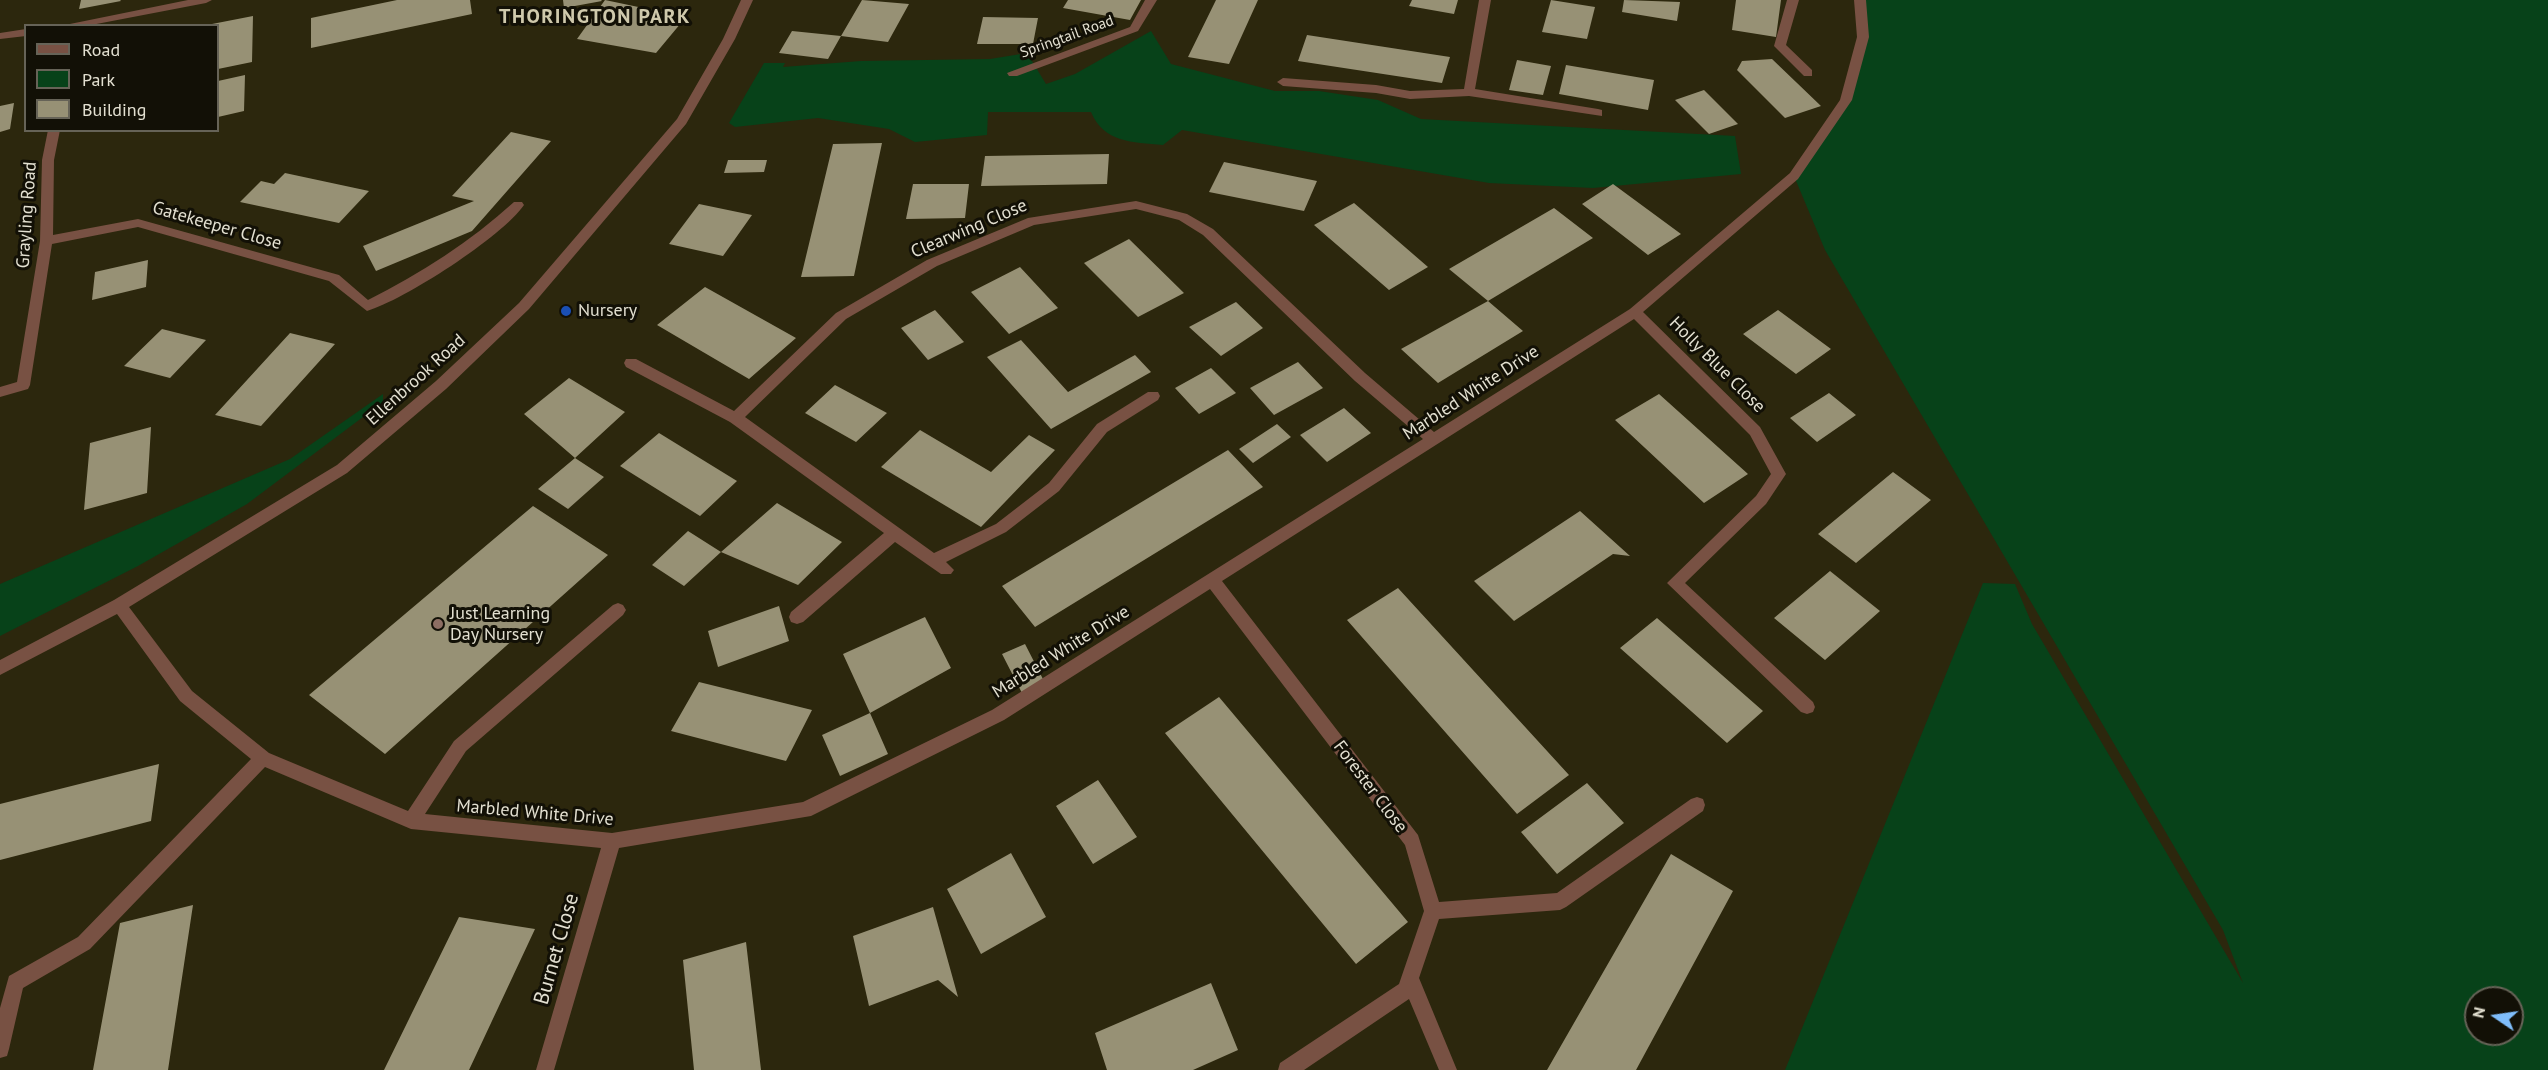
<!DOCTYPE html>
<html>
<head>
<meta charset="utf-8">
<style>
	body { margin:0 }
	#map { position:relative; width:2548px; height:1070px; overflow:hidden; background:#2c270d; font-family:"PT Sans",sans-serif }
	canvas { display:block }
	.legend { position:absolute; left:24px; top:24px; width:195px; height:108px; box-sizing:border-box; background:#121006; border:2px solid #666357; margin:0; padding:8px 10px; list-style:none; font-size:18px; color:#e3e0d1 }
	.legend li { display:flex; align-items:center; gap:12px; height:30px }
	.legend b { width:30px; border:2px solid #666357 }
	.north { position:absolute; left:2464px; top:986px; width:60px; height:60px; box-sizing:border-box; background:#121006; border:2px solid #666357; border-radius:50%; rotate:283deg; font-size:16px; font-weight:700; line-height:24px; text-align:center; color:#e3e0d1 }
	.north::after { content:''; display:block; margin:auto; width:21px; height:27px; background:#7fbdfa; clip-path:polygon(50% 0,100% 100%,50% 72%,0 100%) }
</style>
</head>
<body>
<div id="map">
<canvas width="2548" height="1070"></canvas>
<ul class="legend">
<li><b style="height:8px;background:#785143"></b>Road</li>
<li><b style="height:16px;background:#074219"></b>Park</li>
<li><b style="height:16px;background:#979175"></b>Building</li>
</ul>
<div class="north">N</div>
</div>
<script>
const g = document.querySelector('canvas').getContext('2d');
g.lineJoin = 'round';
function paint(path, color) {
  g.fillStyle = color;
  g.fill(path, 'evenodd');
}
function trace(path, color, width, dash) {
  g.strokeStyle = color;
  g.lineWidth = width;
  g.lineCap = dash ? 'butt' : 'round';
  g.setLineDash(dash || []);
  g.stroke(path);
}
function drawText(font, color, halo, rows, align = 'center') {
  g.font = font + ' "PT Sans",sans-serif';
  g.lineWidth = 6;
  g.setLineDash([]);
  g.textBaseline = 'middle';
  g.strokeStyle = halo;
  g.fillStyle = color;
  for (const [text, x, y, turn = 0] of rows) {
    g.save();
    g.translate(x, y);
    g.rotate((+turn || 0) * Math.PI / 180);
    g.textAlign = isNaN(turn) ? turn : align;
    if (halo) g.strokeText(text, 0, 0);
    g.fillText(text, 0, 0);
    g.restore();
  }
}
const green = new Path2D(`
	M 1860,0 L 2548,0 L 2548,1070 L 1785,1070 L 1983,583 L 2015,584 L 2032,624 L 2243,983 L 2223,930 L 1825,250 L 1794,176 L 1846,100 L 1863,37 ZM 2476,998 L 2512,998 L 2512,1034 L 2476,1034 Z
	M 1151,31 L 1171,64 L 1275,91 L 1319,91 L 1378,100 L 1421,119 L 1735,136 L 1741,174 L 1593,188 L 1489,183 L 1182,130 L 1163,145 C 1132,142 1104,143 1091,112 L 988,112 L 987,135 L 915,142 L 889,129 L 818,118 L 735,127 L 729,123 L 764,63 L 785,63 L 783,67 L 861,61 L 990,59 L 1027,53 L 1046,84 L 1075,74 Z
	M 383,394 L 383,402 L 247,504 L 138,566 L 0,636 L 0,584 L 290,459 Z`);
const building = new Path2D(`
	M 81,0 L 120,0 L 121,1 L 79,9 Z
	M 397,0 L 470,0 L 472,14 L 311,48 L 311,18 Z
	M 563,0 L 601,0 L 602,1 L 564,8 Z
	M 605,0 L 686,17 L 656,53 L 577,39 Z
	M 862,0 L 909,4 L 888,42 L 841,36 Z
	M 1068,0 L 1141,0 L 1130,20 L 1063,8 Z
	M 1216,0 L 1258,0 L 1229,64 L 1188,57 Z
	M 1412,0 L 1458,0 L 1454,14 L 1409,6 Z
	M 1551,0 L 1595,7 L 1587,39 L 1542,32 Z
	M 1624,0 L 1680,2 L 1677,21 L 1622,12 Z
	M 1736,0 L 1781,0 L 1776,37 L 1732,30 Z
	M 253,16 L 252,62 L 218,69 L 218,26 L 212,24 Z
	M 983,17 L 1038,18 L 1033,44 L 977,44 Z
	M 792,31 L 841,36 L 828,59 L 779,53 Z
	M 1307,35 L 1450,57 L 1442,83 L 1298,61 Z
	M 1772,59 L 1821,106 L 1785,118 L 1737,70 L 1742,61 Z
	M 1517,60 L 1551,66 L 1543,95 L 1509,90 Z
	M 1566,65 L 1654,80 L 1648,110 L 1559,94 Z
	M 245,75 L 244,111 L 218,117 L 218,81 Z
	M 1704,90 L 1738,124 L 1709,134 L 1675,100 Z
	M 14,103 L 10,129 L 0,132 L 0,106 Z
	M 511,132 L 551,141 L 472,231 L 376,271 L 363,246 L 474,201 L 452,196 Z
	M 882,143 L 854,276 L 801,277 L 833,144 Z
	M 1109,154 L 1107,184 L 981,186 L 985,156 Z
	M 728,160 L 767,160 L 764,172 L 724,173 Z
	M 1224,162 L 1317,181 L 1304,211 L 1209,192 Z
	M 285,173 L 369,191 L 339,223 L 240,202 L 261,181 L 274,184 Z
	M 913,184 L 969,184 L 965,218 L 906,219 Z
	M 1613,184 L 1681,234 L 1648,255 L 1582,204 Z
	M 1354,203 L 1428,267 L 1389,290 L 1314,225 Z
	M 699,204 L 752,215 L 723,256 L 669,244 Z
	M 1554,208 L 1593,238 L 1488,301 L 1449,269 Z
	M 1129,239 L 1184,293 L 1138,317 L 1084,263 Z
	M 148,260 L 146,287 L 92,300 L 95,272 Z
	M 1020,267 L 1058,308 L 1009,334 L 971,292 Z
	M 705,287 L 796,338 L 749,379 L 657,325 Z
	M 1488,301 L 1523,331 L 1438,383 L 1401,349 Z
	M 1236,302 L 1263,328 L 1221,356 L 1189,327 Z
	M 935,310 L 964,342 L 928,360 L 901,328 Z
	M 1778,310 L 1831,349 L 1796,374 L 1743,334 Z
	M 162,329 L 206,340 L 170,378 L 124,366 Z
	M 290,333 L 335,344 L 261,426 L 215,415 Z
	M 1021,340 L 1068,392 L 1135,355 L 1151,372 L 1051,429 L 987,357 Z
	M 1298,362 L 1323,388 L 1274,415 L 1250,388 Z
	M 1211,368 L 1236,393 L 1199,414 L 1175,388 Z
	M 569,378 L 625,412 L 575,458 L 524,414 Z
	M 835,385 L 887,413 L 856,442 L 805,413 Z
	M 1829,393 L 1856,415 L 1817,442 L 1790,418 Z
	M 1659,394 L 1748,474 L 1704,503 L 1615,420 Z
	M 1344,408 L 1371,433 L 1327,462 L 1300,435 Z
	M 1277,424 L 1291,437 L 1253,463 L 1239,449 Z
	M 151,427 L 147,493 L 84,510 L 90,443 Z
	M 920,430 L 991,472 L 1029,435 L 1055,450 L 981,527 L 881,467 Z
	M 659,433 L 737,481 L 700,516 L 620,466 Z
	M 1228,450 L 1263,487 L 1035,627 L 1002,586 Z
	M 575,458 L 604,477 L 568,509 L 538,489 Z
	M 1893,472 L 1931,500 L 1856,563 L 1818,534 Z
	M 777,503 L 842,542 L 798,585 L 721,552 L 684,586 L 652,565 L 688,531 L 721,552 Z
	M 533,506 L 608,555 L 385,754 L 309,695 Z
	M 1580,511 L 1630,556 L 1613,554 L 1514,621 L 1474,581 Z
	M 1830,571 L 1880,611 L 1825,660 L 1774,618 Z
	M 1398,588 L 1569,775 L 1517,814 L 1347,620 Z
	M 779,606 L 789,641 L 718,667 L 708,631 Z
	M 925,617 L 951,668 L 870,713 L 888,754 L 840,776 L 822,735 L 870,713 L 843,654 Z
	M 1657,618 L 1763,711 L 1727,743 L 1620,648 Z
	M 1025,644 L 1045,683 L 1022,693 L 1002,654 Z
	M 699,682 L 812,710 L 786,761 L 671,731 Z
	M 1219,697 L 1408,922 L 1356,964 L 1165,733 Z
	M 159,764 L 151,821 L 0,860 L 0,804 Z
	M 1098,780 L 1137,837 L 1093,864 L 1056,806 Z
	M 1587,783 L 1624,823 L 1557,874 L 1521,832 Z
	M 1011,853 L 1046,917 L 981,954 L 947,889 Z
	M 1671,854 L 1733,891 L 1636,1070 L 1547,1070 Z
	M 193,905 L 168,1070 L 93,1070 L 120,923 Z
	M 933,907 L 958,997 L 938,980 L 869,1006 L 853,936 Z
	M 459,917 L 535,929 L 469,1070 L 384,1070 Z
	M 746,942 L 761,1070 L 694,1070 L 683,960 Z
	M 1211,983 L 1238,1050 L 1193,1070 L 1107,1070 L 1095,1033 Z`);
const minor = new Path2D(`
	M 188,0 L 212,0 L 206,3 L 86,26 L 60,26 Z
	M 741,0 L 753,0 L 735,39 L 686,124 L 529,309 L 446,389 L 347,473 L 129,607 L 192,691 L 269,753 L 408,811 L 454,741 L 613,605 L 618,603 L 623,605 L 626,610 L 623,615 L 466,751 L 425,814 L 612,833 L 803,802 L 992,710 L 1423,439 L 1355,381 L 1203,235 L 1179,220 L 1136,209 L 1034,225 L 937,266 L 846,319 L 745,417 L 934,553 L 996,524 L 1049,483 L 1097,424 L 1148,392 L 1158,392 L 1160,396 L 1158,400 L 1107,432 L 1059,491 L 1006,532 L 946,562 L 954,570 L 951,574 L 941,574 L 895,542 L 803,622 L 797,624 L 791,622 L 789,617 L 791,612 L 884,533 L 730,422 L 626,367 L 624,363 L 626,359 L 636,359 L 734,411 L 836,313 L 927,260 L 1028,218 L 1136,201 L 1187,214 L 1213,229 L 1365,373 L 1434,432 L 1630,309 L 1790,173 L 1840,100 L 1857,37 L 1854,0 L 1866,0 L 1869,37 L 1852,100 L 1798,179 L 1643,312 L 1760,427 L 1786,474 L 1766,504 L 1685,583 L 1813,702 L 1815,707 L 1813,712 L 1807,714 L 1801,712 L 1667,583 L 1756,496 L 1771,474 L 1750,435 L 1634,319 L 1222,581 L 1418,835 L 1439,902 L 1557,893 L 1691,799 L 1697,797 L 1703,799 L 1705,805 L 1703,811 L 1566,907 L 1560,910 L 1439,919 L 1419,978 L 1457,1070 L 1439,1070 L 1409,999 L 1304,1070 L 1278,1070 L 1280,1063 L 1399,984 L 1424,911 L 1405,845 L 1210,589 L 1004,720 L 811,816 L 619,848 L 554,1070 L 536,1070 L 601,848 L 411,829 L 265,767 L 90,949 L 23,988 L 9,1049 L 7,1056 L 0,1058 L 0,1008 L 9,976 L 78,937 L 251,759 L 180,701 L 117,614 L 0,675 L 0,660 L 114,600 L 337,465 L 436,381 L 519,303 L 677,119 L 723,39 Z
	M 1145,0 L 1157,0 L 1138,31 L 1017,76 L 1009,76 L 1007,73 L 1130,27 Z
	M 1479,0 L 1491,0 L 1475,89 L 1598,109 L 1602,110 L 1602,116 L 1469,96 L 1410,99 L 1376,93 L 1283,86 L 1277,82 L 1283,78 L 1376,85 L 1410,91 L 1464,89 Z
	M 1787,0 L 1799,0 L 1786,45 L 1812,70 L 1812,76 L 1804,76 L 1774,46 Z
	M 26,29 L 26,36 L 0,39 L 0,33 Z
	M 48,130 L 60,130 L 54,160 L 53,235 L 138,219 L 339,275 L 368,300 C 421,273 470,242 514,202 L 522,202 L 524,205 C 502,237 404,300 367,311 L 329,281 L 138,227 L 52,244 L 30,385 L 28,389 L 0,397 L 0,387 L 17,382 L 40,241 L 42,160 Z`);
const markers = [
	[566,311,6,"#1a4fb4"],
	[438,624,6,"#8d6e63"]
];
const farStreetnames = [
	["Springtail Road",1067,37,-20]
];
const streetNames = [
	["Grayling Road",27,215,-86],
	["Gatekeeper Close",217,226,16],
	["Clearwing Close",969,229,-23],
	["Holly Blue Close",1717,365,45],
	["Ellenbrook Road",416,380,-42],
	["Marbled White Drive",1471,393,-33],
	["Marbled White Drive",1061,652,-32],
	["Forester Close",1370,787,53],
	["Marbled White Drive",535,813,5]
];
const poiNames = [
	["Nursery",578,311],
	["Just Learning",450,614],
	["Day Nursery",450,635]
];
const farDistrictnames = [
	["THORINGTON PARK",595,17]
];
const nearStreetnames = [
	["Burnet Close",557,949,-74]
];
paint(green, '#074219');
paint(building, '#979175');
paint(minor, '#785143');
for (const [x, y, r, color] of markers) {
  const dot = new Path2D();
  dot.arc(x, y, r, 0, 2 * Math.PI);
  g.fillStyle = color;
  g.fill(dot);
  trace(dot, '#121006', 2);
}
drawText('15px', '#e3e0d1', '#121006', farStreetnames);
drawText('18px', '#e3e0d1', '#121006', streetNames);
drawText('18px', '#e3e0d1', '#121006', poiNames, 'left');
g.letterSpacing = '1.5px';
drawText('bold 20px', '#cfc9ac', '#121006', farDistrictnames);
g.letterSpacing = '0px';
drawText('21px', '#e3e0d1', '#121006', nearStreetnames);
</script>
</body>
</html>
